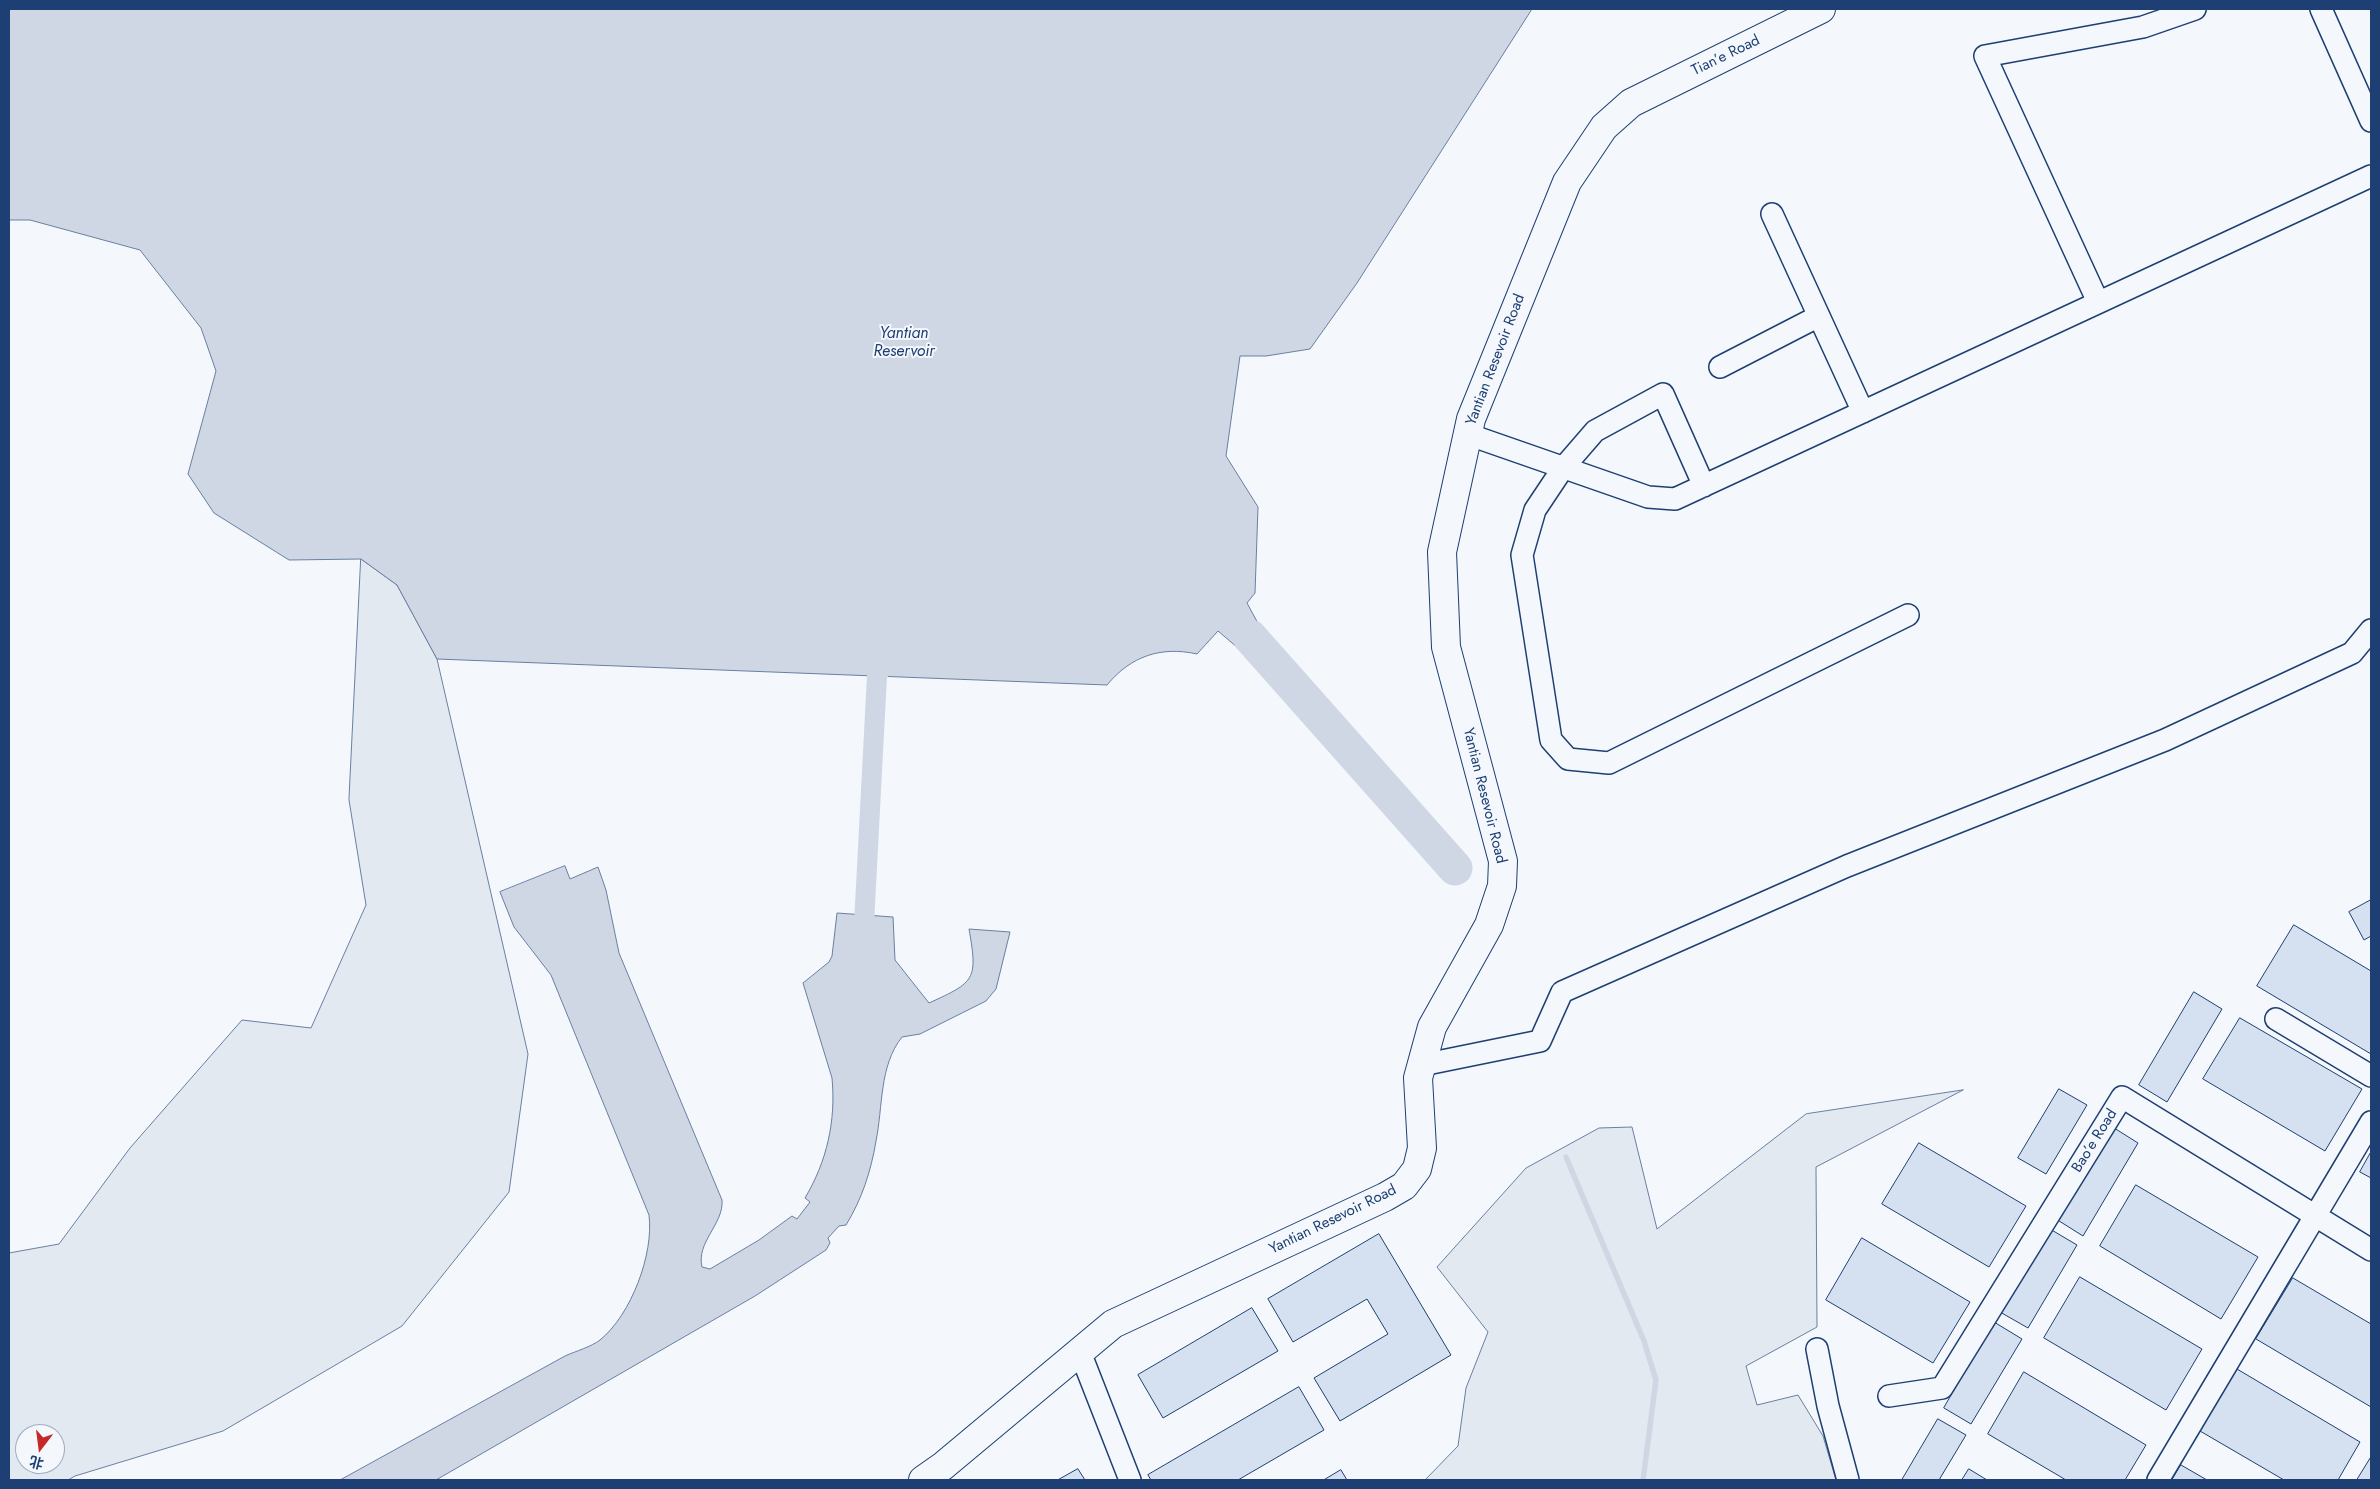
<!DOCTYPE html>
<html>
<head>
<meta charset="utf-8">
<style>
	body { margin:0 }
	#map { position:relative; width:2380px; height:1489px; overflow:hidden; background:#f4f7fb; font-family:Jost,"Noto Sans SC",sans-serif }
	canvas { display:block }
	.frame { position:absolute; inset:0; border:10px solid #1d3f73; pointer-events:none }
	.north { position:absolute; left:15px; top:1424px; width:50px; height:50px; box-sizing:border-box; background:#f4f7fb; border:1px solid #9eadc5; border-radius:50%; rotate:195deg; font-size:14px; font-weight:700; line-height:20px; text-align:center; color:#1d3f73 }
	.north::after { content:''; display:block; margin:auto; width:18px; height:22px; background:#c62828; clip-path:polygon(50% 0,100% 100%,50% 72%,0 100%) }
</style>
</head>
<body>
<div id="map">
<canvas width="2380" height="1489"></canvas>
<div class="frame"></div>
<div class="north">北</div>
</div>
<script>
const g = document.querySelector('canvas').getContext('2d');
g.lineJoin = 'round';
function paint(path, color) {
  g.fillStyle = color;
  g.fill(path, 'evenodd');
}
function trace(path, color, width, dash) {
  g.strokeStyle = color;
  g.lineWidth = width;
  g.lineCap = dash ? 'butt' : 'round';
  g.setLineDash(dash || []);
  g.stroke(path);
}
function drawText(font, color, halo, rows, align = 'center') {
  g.font = font + ' Jost,sans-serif';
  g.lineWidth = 4;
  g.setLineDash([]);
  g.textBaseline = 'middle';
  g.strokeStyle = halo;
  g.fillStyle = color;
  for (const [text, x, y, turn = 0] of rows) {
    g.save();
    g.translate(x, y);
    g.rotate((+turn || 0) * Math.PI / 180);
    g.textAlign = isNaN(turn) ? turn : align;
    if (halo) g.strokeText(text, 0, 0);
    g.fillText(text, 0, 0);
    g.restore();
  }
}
const green = new Path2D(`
	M 361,559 L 397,585 L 437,659 L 528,1054 L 509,1192 L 402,1326 L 223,1431 L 75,1476 L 68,1480 L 9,1480 L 9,1253 L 59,1244 L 130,1148 L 242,1020 L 311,1028 L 366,905 L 349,800 ZM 25,1434 L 55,1434 L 55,1464 L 25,1464 Z
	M 1963,1090 L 1816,1167 L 1817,1327 L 1746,1366 L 1757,1405 L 1798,1395 L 1823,1436 L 1836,1480 L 1425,1480 L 1458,1446 L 1466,1388 L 1488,1332 L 1437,1267 L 1526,1168 L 1599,1128 L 1632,1127 L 1657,1229 L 1806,1114 Z`);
const water = new Path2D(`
	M 9,9 L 1532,9 L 1357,283 L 1310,349 L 1266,356 L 1240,356 L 1226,456 L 1258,507 L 1255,593 L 1247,603 L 1260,627 L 1238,648 L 1218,631 L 1197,654 C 1161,646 1131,656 1107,685 L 437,659 L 397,585 L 361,559 L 289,560 L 214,513 L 188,474 L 216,371 L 201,328 L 140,250 L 30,220 L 9,220 Z
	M 565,866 L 570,879 L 598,867 L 606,890 L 619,953 L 722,1200 C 724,1224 696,1242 702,1267 L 710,1269 L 759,1240 L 792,1216 L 797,1219 L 810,1202 L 805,1198 C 827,1161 836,1121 832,1078 L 803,983 L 829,962 L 832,956 L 837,913 L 893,917 L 895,960 L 929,1003 C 975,982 978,980 969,929 L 1010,932 L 996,989 L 986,1001 L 920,1034 L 902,1037 C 879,1066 883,1107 876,1141 C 871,1171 862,1199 846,1225 L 839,1226 L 828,1238 L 830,1243 L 826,1250 L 755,1296 L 436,1480 L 340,1480 L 565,1356 C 576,1351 591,1347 600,1340 C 631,1315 654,1254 649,1215 L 551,975 L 514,927 L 500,892 Z`);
const stream = new Path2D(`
	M 1566,1157 L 1644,1341 L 1656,1380 L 1643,1480`);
const canal = new Path2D(`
	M 863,943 L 877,676 L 889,652`);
const river = new Path2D(`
	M 1250,637 L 1455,868`);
const building = new Path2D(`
	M 2371,900 L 2371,936 L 2364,940 L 2349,912 Z
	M 2294,925 L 2371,971 L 2371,1054 L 2257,986 Z
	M 2194,992 L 2222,1009 L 2167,1102 L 2139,1085 Z
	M 2240,1018 L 2362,1089 L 2325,1151 L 2203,1079 Z
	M 2059,1089 L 2087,1105 L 2046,1174 L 2018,1158 Z
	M 2111,1126 L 2138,1143 L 2083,1236 L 2056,1219 Z
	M 1919,1143 L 2026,1206 L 1989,1267 L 1882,1204 Z
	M 2371,1152 L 2371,1178 L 2360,1172 Z
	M 2136,1185 L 2258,1257 L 2221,1319 L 2100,1246 Z
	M 2050,1229 L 2077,1245 L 2028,1328 L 2000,1312 Z
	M 1379,1234 L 1451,1355 L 1340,1421 L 1314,1378 L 1388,1334 L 1367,1299 L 1293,1342 L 1268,1299 Z
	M 1862,1238 L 1970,1302 L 1933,1363 L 1826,1300 Z
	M 2080,1277 L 2202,1349 L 2166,1410 L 2044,1338 Z
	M 2293,1278 L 2371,1324 L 2371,1407 L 2256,1339 Z
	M 1252,1308 L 1278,1351 L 1163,1418 L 1138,1375 Z
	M 1994,1322 L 2022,1339 L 1971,1424 L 1944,1408 Z
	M 2237,1369 L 2360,1442 L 2338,1480 L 2284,1480 L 2200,1431 Z
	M 2024,1372 L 2146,1445 L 2125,1480 L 2066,1480 L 1988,1434 Z
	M 1299,1387 L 1324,1430 L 1238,1480 L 1151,1480 L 1148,1475 Z
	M 1938,1419 L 1966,1435 L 1939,1480 L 1902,1480 Z
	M 2371,1457 L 2371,1480 L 2357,1480 Z
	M 2181,1465 L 2207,1480 L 2172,1480 Z
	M 1078,1469 L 1085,1480 L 1058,1480 Z
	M 1969,1469 L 1987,1480 L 1962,1480 Z
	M 1341,1470 L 1347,1480 L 1324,1480 Z`);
const minor = new Path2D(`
	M 2321,9 L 2371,121
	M 1772,214 L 1863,412
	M 2098,302 L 1985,56 L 2143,27 L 2195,9
	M 1720,367 L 1819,316
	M 1467,434 L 1648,497 L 1675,499 L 2371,176
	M 1704,486 L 1663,394 L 1595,431 L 1563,468 L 1535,510 L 1522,555 L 1551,740 L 1568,759 L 1609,763 L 1908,615
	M 2276,1019 L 2371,1076
	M 1422,1065 L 1540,1041 L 1562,992 L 1847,866 L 2165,740 L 2352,653 L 2371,630
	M 1817,1349 L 1828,1406 L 1848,1480
	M 1080,1352 L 1130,1480
	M 1889,1396 L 1942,1388 L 2122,1097 L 2371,1250
	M 2158,1480 L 2371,1122`);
const major = new Path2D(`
	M 923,1480 L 943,1466 L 1113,1324 L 1385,1197 L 1404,1186 L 1417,1169 L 1422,1148 L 1418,1078 L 1432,1027 L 1489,925 L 1502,886 L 1503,861 L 1446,647 L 1442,552 L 1471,419 L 1567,182 L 1604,127 L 1631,103 L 1821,9`);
const streetNames = [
	["Tian’e Road",1726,56,-26],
	["Yantian Resevoir Road",1496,360,-69],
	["Yantian Resevoir Road",1484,796,76],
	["Bao’e Road",2095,1141,-58],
	["Yantian Resevoir Road",1333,1220,-26]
];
const waterNames = [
	["Yantian",904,334],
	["Reservoir",904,352]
];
paint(green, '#e3e9f0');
trace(green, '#687fa3', 1);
paint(water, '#cfd7e4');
trace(water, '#687fa3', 1);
trace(stream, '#cfd7e4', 5.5);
trace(canal, '#cfd7e4', 20);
trace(river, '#cfd7e4', 35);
paint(building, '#d5e0f0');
trace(building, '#1d3f73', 1);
trace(minor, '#1d3f73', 24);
trace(major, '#1d3f73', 30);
trace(minor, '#f4f7fb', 21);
trace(major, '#f4f7fb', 28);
drawText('15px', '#1d3f73', '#f4f7fb', streetNames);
drawText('italic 16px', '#1d3f73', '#f4f7fb', waterNames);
</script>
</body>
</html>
